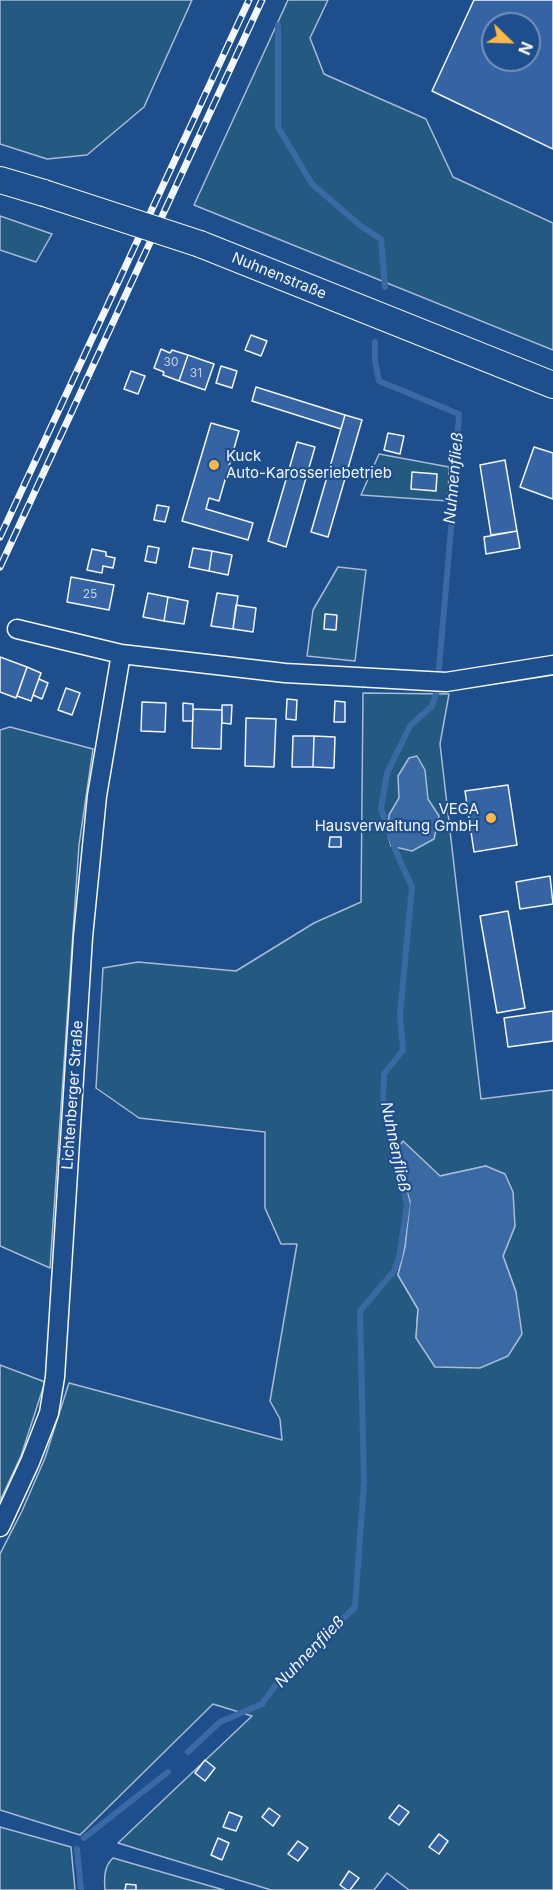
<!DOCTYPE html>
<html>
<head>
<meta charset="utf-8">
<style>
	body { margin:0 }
	#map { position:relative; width:553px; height:1890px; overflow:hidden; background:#1f4e8c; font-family:Inter,sans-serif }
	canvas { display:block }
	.north { position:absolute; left:481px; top:12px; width:60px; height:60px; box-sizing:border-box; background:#1f4e8c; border:2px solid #7391ba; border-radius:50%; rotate:113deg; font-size:16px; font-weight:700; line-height:24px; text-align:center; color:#f2f6ff }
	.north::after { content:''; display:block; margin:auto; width:21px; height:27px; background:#ffb74d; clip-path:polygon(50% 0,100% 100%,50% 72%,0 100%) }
</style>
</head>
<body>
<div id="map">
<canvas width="553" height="1890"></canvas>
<div class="north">N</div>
</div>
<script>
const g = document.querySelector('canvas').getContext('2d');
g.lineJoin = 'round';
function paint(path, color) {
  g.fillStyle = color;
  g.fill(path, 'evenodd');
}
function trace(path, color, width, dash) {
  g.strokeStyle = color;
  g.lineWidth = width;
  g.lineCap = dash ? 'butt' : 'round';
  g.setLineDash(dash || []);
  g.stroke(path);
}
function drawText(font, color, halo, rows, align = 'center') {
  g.font = font + ' Inter,sans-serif';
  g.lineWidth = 4.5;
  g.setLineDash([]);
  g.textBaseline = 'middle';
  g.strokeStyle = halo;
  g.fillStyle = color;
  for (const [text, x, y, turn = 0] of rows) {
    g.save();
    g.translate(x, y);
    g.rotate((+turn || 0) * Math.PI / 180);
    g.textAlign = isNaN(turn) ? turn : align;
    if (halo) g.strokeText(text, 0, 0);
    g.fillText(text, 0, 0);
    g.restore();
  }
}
const green = new Path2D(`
	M 0,0 L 192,0 L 144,107 L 87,155 L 47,159 L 0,144 Z
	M 288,0 L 328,0 L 310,38 L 324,74 L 426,119 L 453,177 L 553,223 L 553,350 L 194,205 Z
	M 0,216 L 52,234 L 36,262 L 0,250 Z
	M 379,454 L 449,467 L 448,501 L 361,495 Z
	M 338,567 L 366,570 L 355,661 L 307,656 L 313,610 Z
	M 363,693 L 449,694 L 440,744 L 481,1099 L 553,1090 L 553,1890 L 409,1890 L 387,1873 L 374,1890 L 271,1890 L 118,1843 L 252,1716 L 213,1704 L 80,1835 L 0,1810 L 0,1554 L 22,1511 L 45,1458 L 69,1383 L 282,1440 L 280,1419 L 270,1401 L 297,1244 L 281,1244 L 265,1208 L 265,1132 L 139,1118 L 96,1088 L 103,968 L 138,962 L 236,971 L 314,923 L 361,902 ZM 486,1166 L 515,1226 L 503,1256 L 516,1292 L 416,1338 L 418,1309 L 398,1275 L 405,1247 L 411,1202 L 440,1176 Z
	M 10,727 L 93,749 L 79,845 L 50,1268 L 0,1246 L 0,730 Z
	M 0,1365 L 45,1382 L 21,1456 L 0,1501 Z
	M 0,1827 L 71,1847 L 75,1890 L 0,1890 Z
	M 113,1858 L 224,1890 L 105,1890 C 104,1878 104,1866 113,1858 Z`);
const water = new Path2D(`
	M 417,756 L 425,770 L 428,799 L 439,816 L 434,839 L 412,851 L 391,846 L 388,835 L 389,815 L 399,798 L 398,776 L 409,758 Z
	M 403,1141 L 440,1176 L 486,1166 L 505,1174 L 513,1192 L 515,1226 L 503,1256 L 516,1292 L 522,1334 L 508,1356 L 480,1368 L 435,1367 L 416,1338 L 418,1309 L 398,1275 L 405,1247 L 410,1202 L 396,1151 Z`);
const stream = new Path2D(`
	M 278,25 L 278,127 L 312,184 L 362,227 L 381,239 L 385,287
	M 375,342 L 375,361 L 379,381 L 459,414 L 453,505 L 439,668
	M 188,1752 L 220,1722 L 262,1704 L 280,1679 L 355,1607 L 364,1482 L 360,1311 L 394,1271 L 399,1258 L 407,1205 L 383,1103 L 384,1074 L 403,1050 L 400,1015 L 412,887 L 397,854 L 381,809 L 387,773 L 410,726 L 432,706 L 436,694
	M 84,1838 L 168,1772
	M 77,1849 L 81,1890`);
const building = new Path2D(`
	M 474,0 L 553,0 L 553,149 L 432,91 ZM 493,24 L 529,24 L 529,60 L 493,60 Z
	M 251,335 L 267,341 L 261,356 L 245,350 Z
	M 161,349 L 170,353 L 172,350 L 188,355 L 179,381 L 163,375 L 164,372 L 154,368 Z
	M 188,355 L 214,364 L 205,390 L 179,381 Z
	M 221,366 L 237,371 L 232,388 L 216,383 Z
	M 131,371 L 145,376 L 138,394 L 124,389 Z
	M 256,387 L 345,415 L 341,429 L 252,401 Z
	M 345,415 L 362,420 L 328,537 L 311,532 Z
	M 211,423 L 239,431 L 219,501 L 209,498 L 206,509 L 253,523 L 248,540 L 182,521 Z
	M 388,433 L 404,436 L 400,454 L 384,450 Z
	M 297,442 L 315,447 L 286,547 L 268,541 Z
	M 534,447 L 553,453 L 553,499 L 520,487 Z
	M 505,460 L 517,531 L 491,535 L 480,465 Z
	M 412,472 L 437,474 L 436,491 L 411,489 Z
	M 157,505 L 169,507 L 165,522 L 154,520 Z
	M 517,531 L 520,548 L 486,554 L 484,537 Z
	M 148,546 L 159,548 L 156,563 L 145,561 Z
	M 193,548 L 212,551 L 209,571 L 189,567 Z
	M 92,549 L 106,552 L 106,556 L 115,558 L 113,568 L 103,566 L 102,573 L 87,570 Z
	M 212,551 L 232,555 L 228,575 L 209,571 Z
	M 71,577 L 114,585 L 109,610 L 67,602 Z
	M 148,593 L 168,597 L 164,621 L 143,617 Z
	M 217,593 L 238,596 L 233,629 L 211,626 Z
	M 168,597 L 188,601 L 184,624 L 164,621 Z
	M 236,605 L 256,608 L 253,632 L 233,629 Z
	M 325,614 L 337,615 L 336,630 L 324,629 Z
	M 0,657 L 27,667 L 16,698 L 0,692 Z
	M 27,667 L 41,673 L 31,701 L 17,696 Z
	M 39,679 L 48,683 L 42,699 L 33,695 Z
	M 66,688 L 80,693 L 72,715 L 58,710 Z
	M 287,699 L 297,700 L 296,720 L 286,719 Z
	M 335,701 L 345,702 L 345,722 L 334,722 Z
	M 142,702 L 166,703 L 165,732 L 141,731 Z
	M 183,703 L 193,704 L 193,721 L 183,721 Z
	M 222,705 L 232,705 L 231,724 L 222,723 Z
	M 193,709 L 222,710 L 221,749 L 192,748 Z
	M 246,718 L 276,719 L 274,767 L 245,766 Z
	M 293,736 L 314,736 L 313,767 L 292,767 Z
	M 314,736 L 335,737 L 334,768 L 313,767 Z
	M 508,785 L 517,845 L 474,852 L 465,791 Z
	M 330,837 L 341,837 L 341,847 L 329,847 Z
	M 550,876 L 553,904 L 520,909 L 516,882 Z
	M 508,911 L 525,1008 L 497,1013 L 480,916 Z
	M 553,1011 L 553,1041 L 508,1047 L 504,1018 Z
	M 205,1760 L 215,1768 L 205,1781 L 195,1773 Z
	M 399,1805 L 409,1812 L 399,1825 L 389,1818 Z
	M 269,1808 L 280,1816 L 273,1826 L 262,1817 Z
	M 229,1812 L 242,1817 L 236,1831 L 223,1827 Z
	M 439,1834 L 448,1841 L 439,1854 L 429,1847 Z
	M 218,1838 L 229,1843 L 222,1860 L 211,1855 Z
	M 298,1841 L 308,1848 L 298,1861 L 288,1854 Z
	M 349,1871 L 359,1878 L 350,1890 L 347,1890 L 340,1885 Z
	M 126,1884 L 136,1885 L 136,1890 L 125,1890 Z`);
const street = new Path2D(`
	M 17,629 L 121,654 L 285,673 L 446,682 L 553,665
	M 0,1527 L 30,1462 L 49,1413 L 55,1377 L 83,937 L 97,796 L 121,654`);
const secondary = new Path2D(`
	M 0,180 L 44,193
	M 200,244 L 553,385`);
const rail = new Path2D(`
	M 0,537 L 249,0
	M 0,567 L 262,0`);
const secondaryBridge = new Path2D(`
	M 44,193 L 200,244`);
const markers = [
	[214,465,6,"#ffb74d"],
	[491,818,6,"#ffb74d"]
];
const numberNames = [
	["30",171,362],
	["31",196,373],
	["25",90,594]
];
const streetNames = [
	["Nuhnenstraße",279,276,22],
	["Lichtenberger Straße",73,1095,-86]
];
const poiNames = [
	["Kuck",226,456],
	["Auto-Karosseriebetrieb",226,473],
	["VEGA",479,809,"right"],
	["Hausverwaltung GmbH",479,826,"right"]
];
const waterNames = [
	["Nuhnenfließ",454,478,-85],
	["Nuhnenfließ",395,1147,78],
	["Nuhnenfließ",310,1652,-46]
];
paint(green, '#245a82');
trace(green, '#a8bbd7', 1.5);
paint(water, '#3b69a3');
trace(water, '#a8bbd7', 1.5);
trace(stream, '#3b69a3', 6);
paint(building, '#3563a3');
trace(building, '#f2f6ff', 1.5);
trace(street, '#f2f6ff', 21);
trace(secondary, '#f2f6ff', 28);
trace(street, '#1f4e8c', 18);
trace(secondary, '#1f4e8c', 26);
trace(rail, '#f2f6ff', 7);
trace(rail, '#1f4e8c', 4.5, [14]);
trace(secondaryBridge, '#f2f6ff', 28, []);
trace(secondaryBridge, '#1f4e8c', 26);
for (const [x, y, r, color] of markers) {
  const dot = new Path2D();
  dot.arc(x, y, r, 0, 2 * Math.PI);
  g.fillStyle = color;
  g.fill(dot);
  trace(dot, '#1f4e8c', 2);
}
drawText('12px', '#c3d1e8', null, numberNames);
drawText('15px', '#f2f6ff', '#1f4e8c', streetNames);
drawText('15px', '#f2f6ff', '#1f4e8c', poiNames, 'left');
drawText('italic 16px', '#f2f6ff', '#1f4e8c', waterNames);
</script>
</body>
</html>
